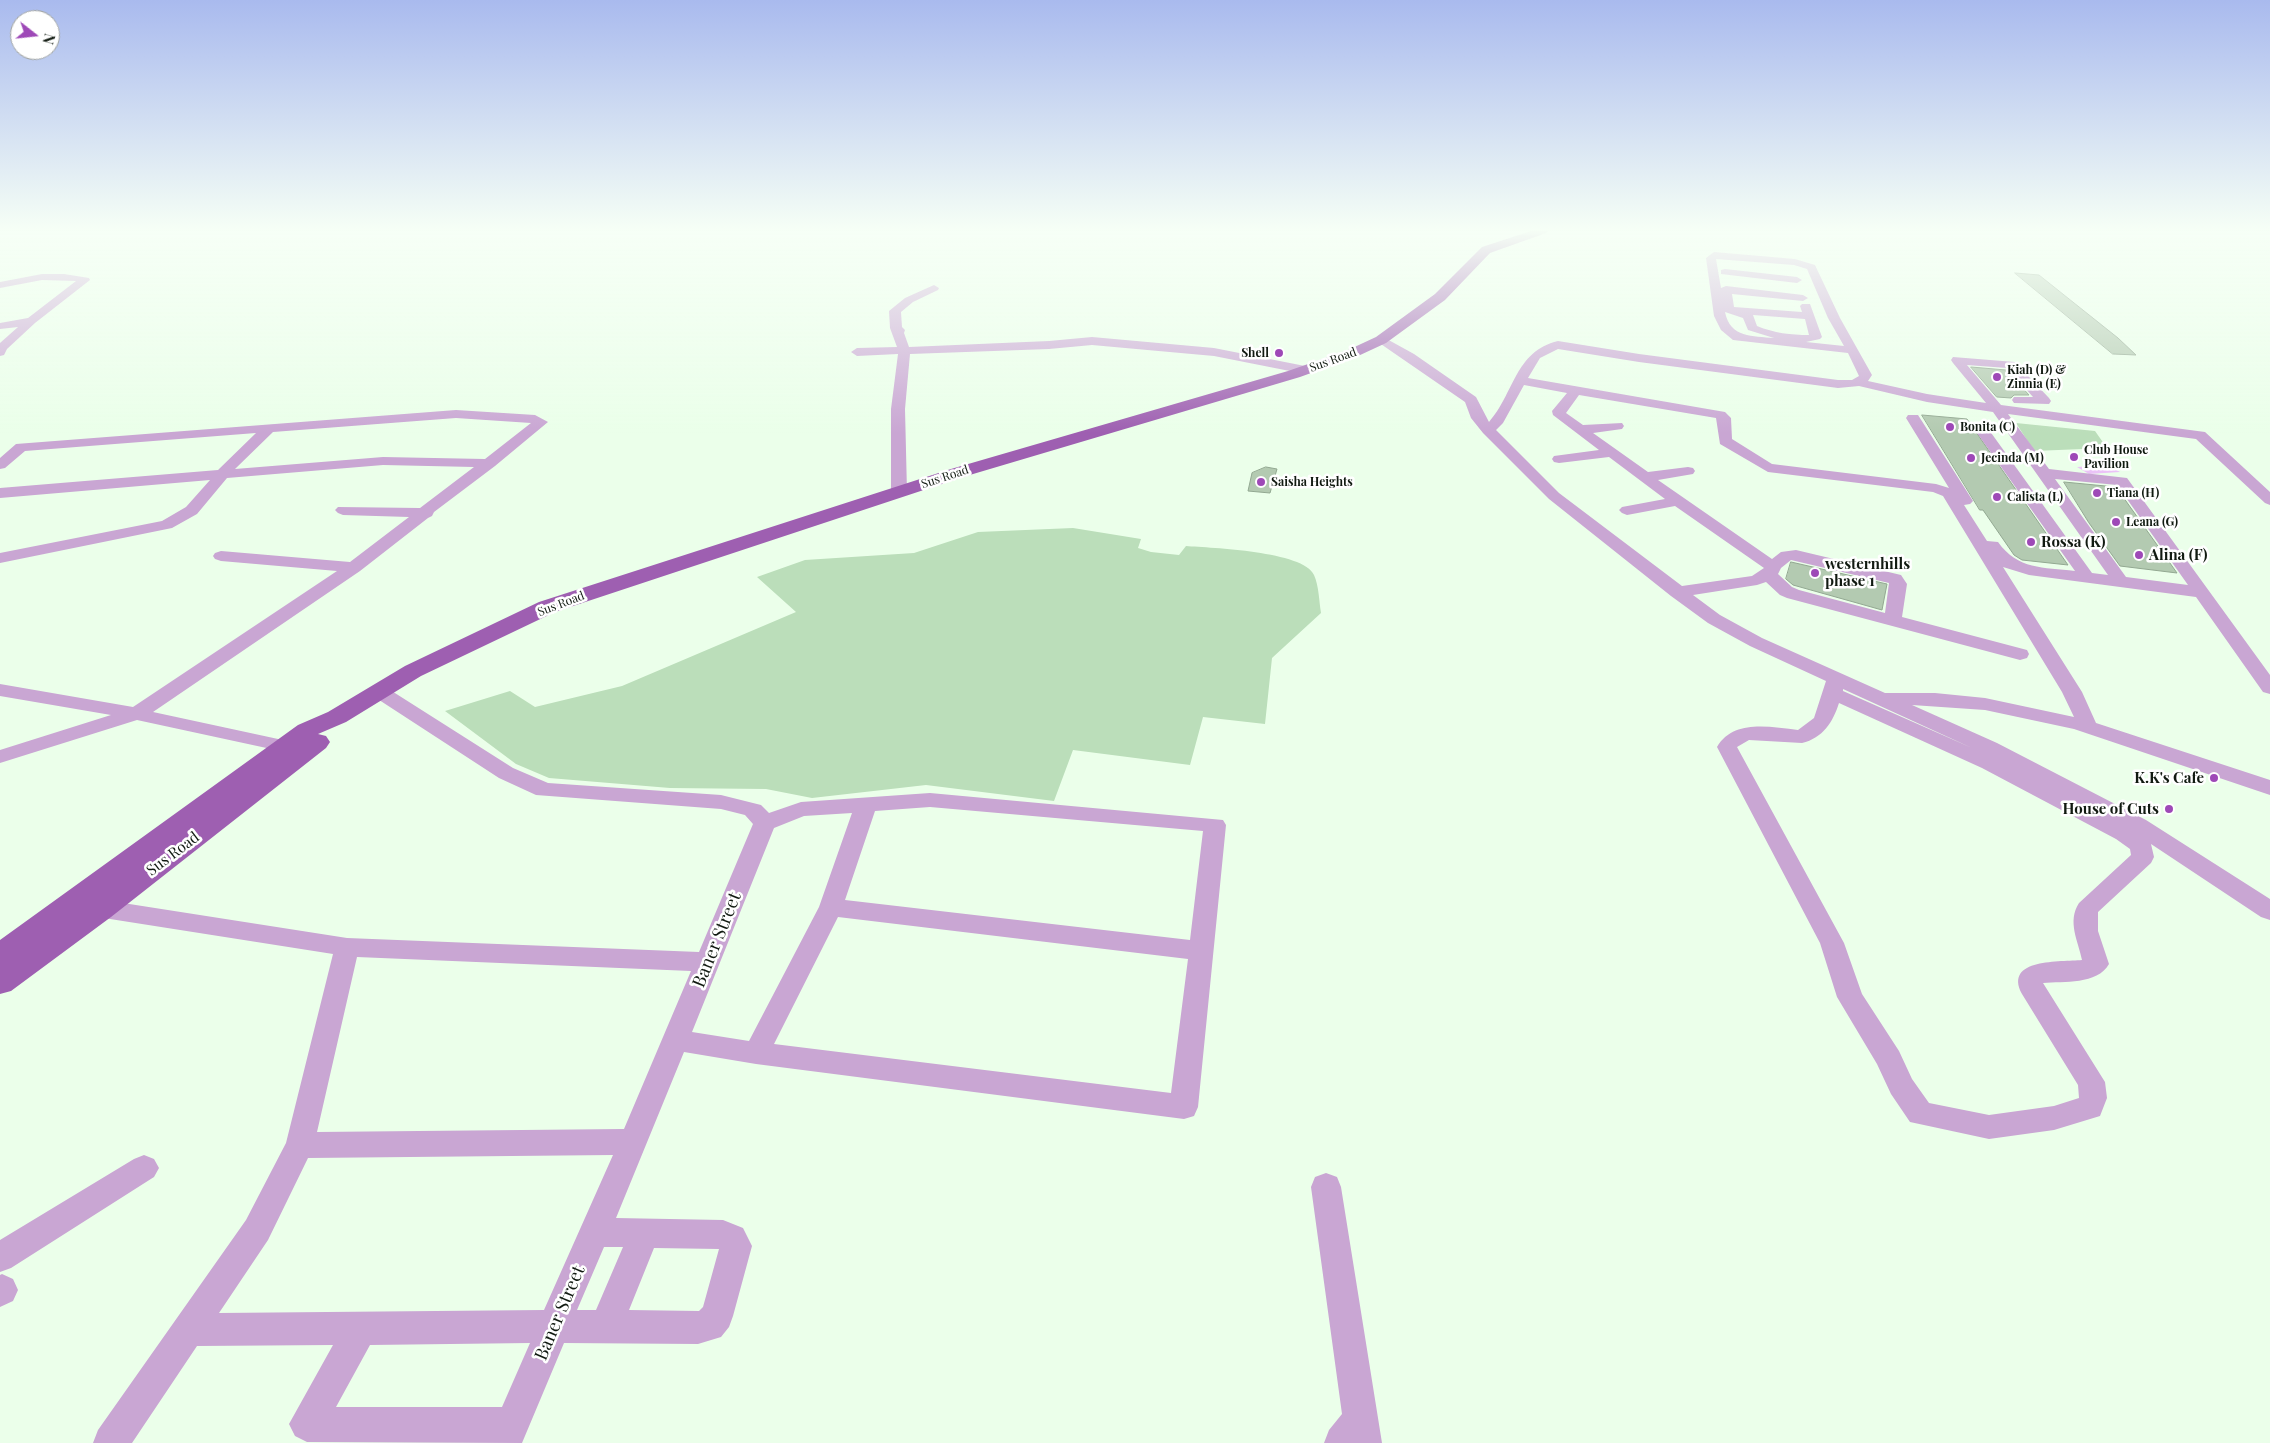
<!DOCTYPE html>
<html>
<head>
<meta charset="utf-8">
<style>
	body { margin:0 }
	#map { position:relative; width:2270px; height:1443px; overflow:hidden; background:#ebffea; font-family:"Playfair Display",serif }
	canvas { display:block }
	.north { position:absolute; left:10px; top:10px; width:50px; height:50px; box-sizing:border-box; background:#fff; border:1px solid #a0a3a0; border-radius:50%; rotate:106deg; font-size:14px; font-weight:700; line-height:20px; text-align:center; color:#111a11 }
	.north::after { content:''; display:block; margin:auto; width:18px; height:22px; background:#9e49b7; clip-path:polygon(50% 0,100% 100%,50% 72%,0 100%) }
</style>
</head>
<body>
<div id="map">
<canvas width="2270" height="1443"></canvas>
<div class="north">N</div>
</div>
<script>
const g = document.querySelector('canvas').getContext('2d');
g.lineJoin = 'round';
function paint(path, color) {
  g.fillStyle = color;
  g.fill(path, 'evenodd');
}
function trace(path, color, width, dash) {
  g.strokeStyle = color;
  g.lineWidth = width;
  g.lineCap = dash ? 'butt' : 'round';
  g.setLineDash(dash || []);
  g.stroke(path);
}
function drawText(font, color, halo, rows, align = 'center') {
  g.font = font + ' "Playfair Display",serif';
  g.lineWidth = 5;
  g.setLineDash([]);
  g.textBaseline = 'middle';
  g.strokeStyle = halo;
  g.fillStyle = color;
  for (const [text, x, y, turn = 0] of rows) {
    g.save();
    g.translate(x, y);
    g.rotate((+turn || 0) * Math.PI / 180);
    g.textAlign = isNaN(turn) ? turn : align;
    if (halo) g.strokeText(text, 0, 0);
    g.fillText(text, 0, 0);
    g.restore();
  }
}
const green = new Path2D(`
	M 2016,423 L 2095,431 L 2107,448 L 2034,451 Z
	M 1073,528 L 1141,539 L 1138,548 L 1151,552 L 1179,555 L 1186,546 C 1211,548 1304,551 1314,575 C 1319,586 1319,601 1321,613 L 1272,658 L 1265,724 L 1203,717 L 1190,765 L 1073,750 L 1054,801 L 926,785 L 812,798 L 766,789 L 670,788 L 549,778 L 516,764 L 445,711 L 510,691 L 535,707 L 622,686 L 796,612 L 757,577 L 805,560 L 914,553 L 978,532 Z`);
const water = new Path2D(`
	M 2108,465 L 2120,472 L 2089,474 L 2077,467 Z`);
const building = new Path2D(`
	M 2015,273 L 2039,275 L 2118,338 L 2136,355 L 2113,354 Z
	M 1971,367 L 2006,370 L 2029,395 L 2014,395 L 2011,398 L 1997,397 Z
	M 1922,415 L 1967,419 L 2068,565 L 2022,560 L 2014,555 L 1983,510 L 1980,510 Z
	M 1266,467 L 1277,469 L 1270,493 L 1248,491 L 1252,473 Z
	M 2064,482 L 2116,487 L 2177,573 L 2120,566 L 2089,523 Z
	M 1791,562 L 1887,584 L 1882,610 L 1793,585 L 1786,579 Z`);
const minor = new Path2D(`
	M 1714,252 L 1795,259 L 1815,265 L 1840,318 L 1872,375 L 1868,381 L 1927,394 L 1986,403 L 1953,363 L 1951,360 L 1953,357 L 2015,362 L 2049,398 L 2051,401 L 2049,404 L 2014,403 L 2012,400 L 2014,397 L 2033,397 L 2007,368 L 1967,365 L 2001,405 L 2205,432 L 2270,492 L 2270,505 L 2265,503 L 2196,439 L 2008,414 L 2049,469 L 2127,478 L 2270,675 L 2270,694 L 2263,692 L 2196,597 L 2029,575 L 2003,567 L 2082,692 L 2096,723 L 2270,780 L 2270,795 L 2074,729 L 1985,710 L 1912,705 L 1997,743 L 2146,820 L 2270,899 L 2270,920 L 2261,917 L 2151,844 L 2154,857 L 2151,863 L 2098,912 L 2098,931 L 2109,964 C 2097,985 2064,981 2043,983 L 2105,1082 L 2107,1098 L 2100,1116 L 2054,1130 L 1989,1139 L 1910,1122 L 1891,1094 L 1877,1064 L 1837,997 L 1820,943 L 1717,747 C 1734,719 1769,727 1798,730 L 1814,718 L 1826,681 L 1750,646 L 1708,623 L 1671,596 L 1549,499 L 1483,433 L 1471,418 L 1465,402 L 1375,340 L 1381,336 L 1385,338 L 1414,354 L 1476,397 L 1489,422 C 1514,394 1515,351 1558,341 L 1639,354 L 1838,380 L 1852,380 L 1859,376 L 1848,353 L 1733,340 L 1721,330 L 1714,316 L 1706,258 ZM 1716,259 L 1794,265 L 1807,269 L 1828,318 L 1844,346 L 1806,342 L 1820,339 L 1822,337 L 1810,304 L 1802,304 L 1800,306 L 1802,312 L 1734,307 L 1732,294 L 1803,301 L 1808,298 L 1803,295 L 1726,286 L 1721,288 ZM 1725,312 L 1743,318 L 1748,330 L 1774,338 C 1753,336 1730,338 1725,312 ZM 1753,315 L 1805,319 L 1809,335 C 1791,335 1774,333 1757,326 ZM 1558,349 L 1639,362 L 1838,388 L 1859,386 L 1927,402 L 1993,412 L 2108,575 L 2092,573 L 1984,423 L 1979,422 L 1972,426 L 2075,571 C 2043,567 2018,570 1998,542 L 1987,541 L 1964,505 L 1970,504 L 1973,501 L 1918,415 L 1908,415 L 1906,418 L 1949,488 L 1936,484 L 1772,464 L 1732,439 L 1731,418 L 1725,412 L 1528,378 L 1540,358 ZM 1524,385 L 1567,393 L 1552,411 L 1553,415 L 1599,450 L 1554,456 L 1552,459 L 1554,462 L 1559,463 L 1609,457 L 1665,499 L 1622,507 L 1619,510 L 1622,513 L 1627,515 L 1675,506 L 1764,568 L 1752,576 L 1682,586 L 1559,493 L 1496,430 L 1503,423 ZM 1579,395 L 1716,418 L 1720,444 L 1768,472 L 1933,492 L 1943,496 L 2062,692 L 2074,717 L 1985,698 L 1935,693 L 1885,693 L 1762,638 L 1720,615 L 1693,595 L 1757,585 L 1766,582 L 1780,595 L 1787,598 L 2020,660 L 2027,658 L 2029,654 L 2027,650 L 1902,617 L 1907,584 L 1901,575 L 1796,550 L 1781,552 L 1772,559 L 1658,480 L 1693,474 L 1695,471 L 1693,468 L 1688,467 L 1648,472 L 1593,433 L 1622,429 L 1624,426 L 1622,423 L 1583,425 L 1566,413 ZM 2055,479 L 2117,485 L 2188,585 L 2126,577 ZM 1791,560 L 1889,583 L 1885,613 L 1799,590 L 1792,587 L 1778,574 L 1781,568 ZM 1843,689 L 1972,748 L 1843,691 ZM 1839,703 L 1982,768 L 2116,839 L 2130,849 L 2131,855 L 2079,903 C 2067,922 2078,940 2082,960 C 2061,962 2003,958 2022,994 L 2078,1085 L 2079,1098 L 2054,1106 L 1989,1115 L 1929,1103 L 1912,1079 L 1899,1051 L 1862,994 L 1844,943 L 1737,747 L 1749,740 L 1802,743 C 1823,738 1833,722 1839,703 Z
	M 1725,269 L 1797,277 L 1802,280 L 1797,283 L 1721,274 L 1721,270 Z
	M 42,274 L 64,274 L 89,278 L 90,280 L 35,323 L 7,349 L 4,355 L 0,356 L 0,343 L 18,327 L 0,329 L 0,323 L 28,318 L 76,281 L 42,280 L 0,288 L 0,282 Z
	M 934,285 L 939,288 L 938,290 L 913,302 L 901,312 L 902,327 L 905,330 L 904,333 L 909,347 L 1049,341 L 1092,337 L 1214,348 L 1305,366 L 1311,370 L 1305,374 L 1214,356 L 1092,345 L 1049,349 L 910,354 L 905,409 L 907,492 L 904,495 L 894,495 L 891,492 L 891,409 L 898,354 L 857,356 L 851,352 L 857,348 L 897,347 L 890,328 L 889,311 L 905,298 Z
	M 456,410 L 535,415 L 548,422 L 495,466 L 434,512 L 432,516 L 428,518 L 360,571 L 153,712 L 292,742 L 295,746 L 292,750 L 285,752 L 137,720 L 0,763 L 0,750 L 111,715 L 0,696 L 0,684 L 133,707 L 337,571 L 221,561 L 215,559 L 213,556 L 215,553 L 221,551 L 350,562 L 409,517 L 343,515 L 338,513 L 335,510 L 338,507 L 420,508 L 474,467 L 383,465 L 227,478 L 197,514 L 172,528 L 0,563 L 0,553 L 162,521 L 186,507 L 210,480 L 0,498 L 0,488 L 218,470 L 256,433 L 25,451 L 5,468 L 0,469 L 0,458 L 16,444 ZM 456,418 L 531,423 L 485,459 L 383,457 L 235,469 L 273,432 Z
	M 380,686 L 387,688 L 513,768 L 548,783 L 721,795 L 761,805 L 769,813 L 801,802 L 930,793 L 1223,820 L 1226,825 L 1198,1107 L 1194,1116 L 1184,1119 L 756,1064 L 684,1052 L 616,1218 L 723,1220 L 743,1228 L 752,1246 L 733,1316 L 729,1327 L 721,1337 L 698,1344 L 564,1343 L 522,1443 L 307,1442 L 295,1436 L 289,1424 L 333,1345 L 197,1346 L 132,1443 L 93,1443 L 98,1430 L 246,1220 L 286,1143 L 333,954 L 91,916 L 83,913 L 79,907 L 83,901 L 91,898 L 347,938 L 699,952 L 753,824 L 745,815 L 721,809 L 536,795 L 499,778 L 373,696 L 370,692 L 373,688 ZM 930,807 L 1203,831 L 1190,940 L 845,900 L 875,811 ZM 852,813 L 819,907 L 749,1041 L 692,1032 L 774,828 L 804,816 ZM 838,917 L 1188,959 L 1171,1093 L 774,1044 ZM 357,957 L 691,971 L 624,1129 L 317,1132 ZM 613,1155 L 544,1310 L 219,1313 L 268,1240 L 308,1158 ZM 604,1247 L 623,1247 L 596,1310 L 577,1310 ZM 654,1248 L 719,1249 L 703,1307 L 699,1311 L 629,1310 ZM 530,1343 L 502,1407 L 336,1407 L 370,1345 Z
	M 144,1155 L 154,1159 L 159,1168 L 154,1177 L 11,1268 L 0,1272 L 0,1240 L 134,1159 Z
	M 1326,1173 L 1337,1177 L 1341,1187 L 1382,1443 L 1324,1443 L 1329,1430 L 1342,1414 L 1311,1187 L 1315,1177 Z
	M 2,1274 L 13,1279 L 18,1290 L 13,1301 L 0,1307 L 0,1275 Z`);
const major = new Path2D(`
	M 1531,231 L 1548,231 L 1546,233 L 1490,253 L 1445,300 L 1386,343 L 1358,356 L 1300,377 L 963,477 L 555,612 L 421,676 L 346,722 L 318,734 L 326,736 L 330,742 L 326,748 L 111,917 L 11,991 L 0,994 L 0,940 L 298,725 L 328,712 L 405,666 L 539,602 L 951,469 L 1288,371 L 1348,350 L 1376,337 L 1435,294 L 1482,247 Z`);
const markers = [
	[1279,353,5,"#9e49b7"],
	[1997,377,5,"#9e49b7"],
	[1950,427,5,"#9e49b7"],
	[2074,457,5,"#9e49b7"],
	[1971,458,5,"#9e49b7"],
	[1261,482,5,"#9e49b7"],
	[2097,493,5,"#9e49b7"],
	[1997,497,5,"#9e49b7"],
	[2116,522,5,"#9e49b7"],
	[2031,542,5,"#9e49b7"],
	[2139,555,5,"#9e49b7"],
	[1815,573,5,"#9e49b7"],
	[2214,778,5,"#9e49b7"],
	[2169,809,5,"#9e49b7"]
];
const farPoinames = [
	["Shell",1269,353,"right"],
	["Kiah (D) &",2007,370],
	["Zinnia (E)",2007,384],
	["Bonita (C)",1960,427],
	["Club House",2084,450],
	["Pavilion",2084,464],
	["Jecinda (M)",1981,458],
	["Saisha Heights",1271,482],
	["Tiana (H)",2107,493],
	["Calista (L)",2007,497],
	["Leana (G)",2126,522]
];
const farStreetnames = [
	["Sus Road",1333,360,-20],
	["Sus Road",945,477,-18],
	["Sus Road",561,604,-21]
];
const poiNames = [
	["Rossa (K)",2041,542],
	["Alina (F)",2149,555],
	["westernhills",1825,564],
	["phase 1",1825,581],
	["K.K's Cafe",2204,778,"right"],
	["House of Cuts",2159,809,"right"]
];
const streetNames = [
	["Sus Road",173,854,-37]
];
const nearStreetnames = [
	["Baner Street",717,940,-68],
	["Baner Street",560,1313,-67]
];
paint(green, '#bbdeba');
paint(water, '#ebc3f7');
paint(building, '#b3cab1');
trace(building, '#92a891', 1);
paint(minor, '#c9a6d3');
paint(major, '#9e5fb1');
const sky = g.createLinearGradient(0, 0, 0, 433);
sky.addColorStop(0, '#a9baee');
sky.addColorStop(0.53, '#f6fff6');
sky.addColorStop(1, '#f6fff600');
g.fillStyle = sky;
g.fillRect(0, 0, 2270, 433);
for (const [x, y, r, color] of markers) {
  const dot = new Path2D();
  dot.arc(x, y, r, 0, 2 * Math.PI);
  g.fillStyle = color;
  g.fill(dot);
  trace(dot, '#fff', 2);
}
drawText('bold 12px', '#111a11', '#fff', farPoinames, 'left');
drawText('12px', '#111a11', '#fff', farStreetnames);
drawText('bold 15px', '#111a11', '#fff', poiNames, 'left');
drawText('15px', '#111a11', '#fff', streetNames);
drawText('18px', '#111a11', '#fff', nearStreetnames);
</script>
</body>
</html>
